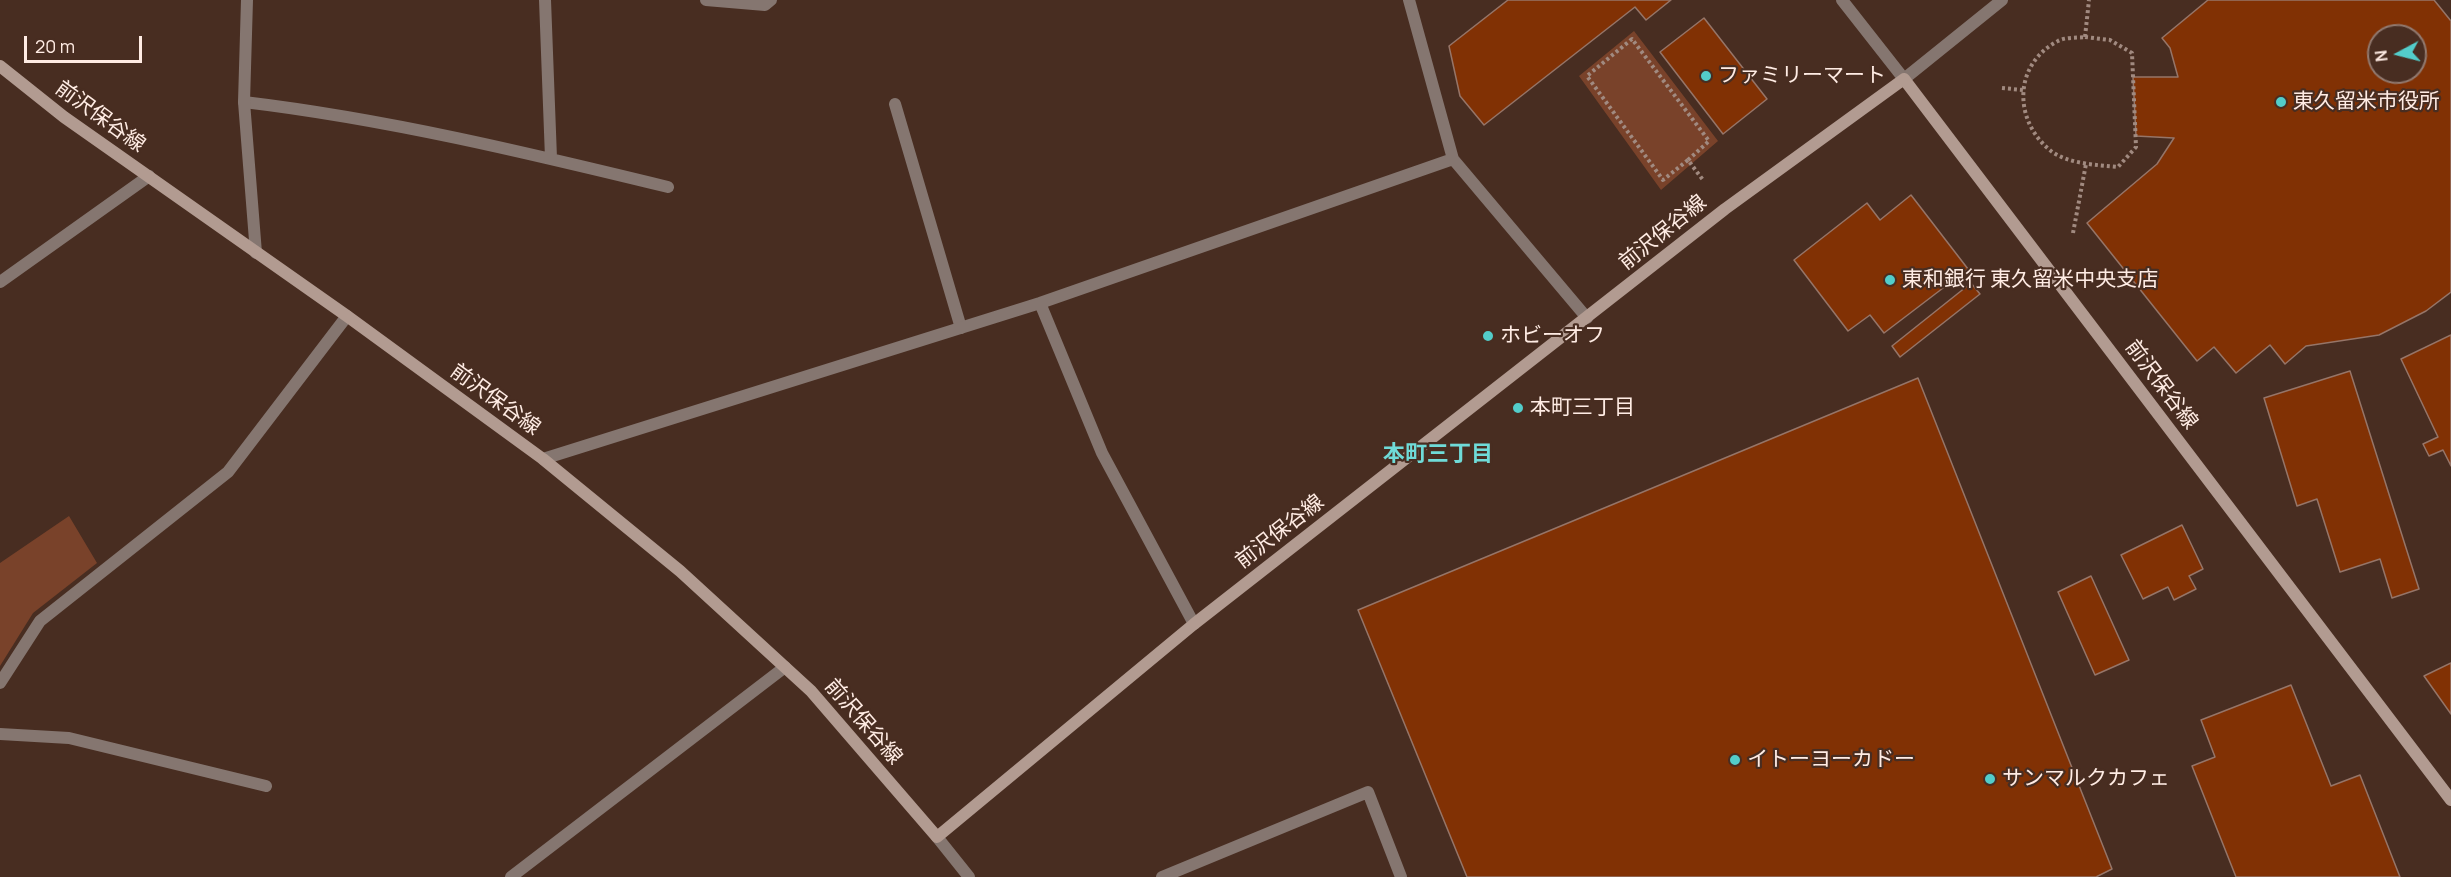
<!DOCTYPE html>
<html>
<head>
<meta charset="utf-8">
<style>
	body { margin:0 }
	#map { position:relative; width:2451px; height:877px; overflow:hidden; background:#482d21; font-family:Manrope,sans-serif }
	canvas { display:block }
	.north { position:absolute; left:2367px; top:24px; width:60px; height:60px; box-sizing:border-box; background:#482d21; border:2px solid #91796f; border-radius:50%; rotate:263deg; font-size:16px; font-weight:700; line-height:24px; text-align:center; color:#ffece4 }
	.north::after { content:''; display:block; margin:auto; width:21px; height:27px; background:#53cdca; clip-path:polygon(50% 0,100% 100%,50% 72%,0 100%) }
	.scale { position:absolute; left:24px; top:36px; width:118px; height:27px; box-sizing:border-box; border:3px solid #ffece4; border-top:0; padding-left:8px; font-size:18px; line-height:21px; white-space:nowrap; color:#ffece4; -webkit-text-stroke:4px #482d21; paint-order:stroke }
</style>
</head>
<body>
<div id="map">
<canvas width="2451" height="877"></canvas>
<div class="north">N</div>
<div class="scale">20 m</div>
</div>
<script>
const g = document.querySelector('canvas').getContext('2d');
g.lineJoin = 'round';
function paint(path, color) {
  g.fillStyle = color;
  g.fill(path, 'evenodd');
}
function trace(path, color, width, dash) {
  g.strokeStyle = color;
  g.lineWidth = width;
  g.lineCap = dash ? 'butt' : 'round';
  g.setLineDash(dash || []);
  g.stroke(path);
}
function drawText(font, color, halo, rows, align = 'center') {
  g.font = font + ' Manrope,"Noto Sans JP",sans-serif';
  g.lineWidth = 4.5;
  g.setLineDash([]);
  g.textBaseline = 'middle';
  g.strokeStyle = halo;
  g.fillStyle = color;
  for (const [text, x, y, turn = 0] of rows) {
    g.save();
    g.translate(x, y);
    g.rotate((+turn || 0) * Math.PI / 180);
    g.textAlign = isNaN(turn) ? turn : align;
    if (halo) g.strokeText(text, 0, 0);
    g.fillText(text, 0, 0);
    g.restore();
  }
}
const green = new Path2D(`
	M 1634,31 L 1718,141 L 1661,190 L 1579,76 Z
	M 69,516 L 97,563 L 33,613 L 0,666 L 0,563 Z`);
const building = new Path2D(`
	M 1508,0 L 1671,0 L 1646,20 L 1635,7 L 1484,125 L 1460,96 L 1449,46 Z
	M 2208,0 L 2434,0 L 2451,21 L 2451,292 L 2426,311 L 2379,335 L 2306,346 L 2285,364 L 2270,345 L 2236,373 L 2214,347 L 2197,361 L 2087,223 L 2157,164 L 2174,138 L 2136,136 L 2133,77 L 2178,77 L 2170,48 L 2162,38 ZM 2379,36 L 2415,36 L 2415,72 L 2379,72 Z
	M 1704,18 L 1767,99 L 1723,134 L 1660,52 Z
	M 1911,195 L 1968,269 L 1884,333 L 1870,315 L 1848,331 L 1794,260 L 1867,203 L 1880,220 Z
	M 1971,283 L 1980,294 L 1900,357 L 1892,346 Z
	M 2451,335 L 2451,466 L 2443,450 L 2429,456 L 2423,444 L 2438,437 L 2401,359 Z
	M 2350,371 L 2419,589 L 2392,598 L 2380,559 L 2340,572 L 2317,499 L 2297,506 L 2264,398 Z
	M 1918,378 L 2112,869 L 2096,877 L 1467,877 L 1358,610 Z
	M 2182,525 L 2203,569 L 2189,576 L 2196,589 L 2174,600 L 2168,587 L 2143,599 L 2121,555 Z
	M 2091,576 L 2129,660 L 2095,675 L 2058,592 Z
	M 2451,663 L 2451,714 L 2424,676 Z
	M 2291,685 L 2331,786 L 2360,775 L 2400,877 L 2236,877 L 2192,766 L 2215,757 L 2201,720 Z`);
const path = new Path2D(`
	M 2085,37 L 2110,40 L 2132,53 L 2136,147 L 2118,167 C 2098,165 2068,164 2051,151 C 2013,121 2013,64 2058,41 C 2065,37 2077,38 2085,37 Z
	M 2085,37 L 2089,0
	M 2002,88 L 2023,90
	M 1688,160 L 1709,141 L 1632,39 L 1587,76 L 1663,180 L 1688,160 L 1703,180
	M 2073,233 L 2086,164`);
const service = new Path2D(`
	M 545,0 L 551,158
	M 706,0 L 765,5 L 771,0
	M 244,102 C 387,119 528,153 668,187
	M 895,104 L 961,328
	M 0,734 L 69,738 L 266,786
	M 511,877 L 785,667
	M 1162,877 L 1368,792 L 1401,877`);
const minor = new Path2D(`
	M 247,0 L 244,102 L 256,253
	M 1409,0 L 1453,159 L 1587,318
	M 0,282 L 149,176
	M 1040,303 L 1102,453 L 1194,624
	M 543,459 L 1040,303 L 1453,159
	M 0,683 L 40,621 L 228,472 L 347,316`);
const tertiary = new Path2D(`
	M 1842,0 L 1904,79 L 2002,0
	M 937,837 L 969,877`);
const secondary = new Path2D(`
	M 0,66 L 64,117 L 347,316 L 543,459 L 680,571 L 811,691 L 937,837 L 1194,624 L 1725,209 L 1904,79 L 2451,800`);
const markers = [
	[1706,76,6,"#53cdca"],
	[2281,102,6,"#53cdca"],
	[1890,280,6,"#53cdca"],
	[1488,336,6,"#53cdca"],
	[1518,408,6,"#53cdca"],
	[1735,760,6,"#53cdca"],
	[1990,779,6,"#53cdca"]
];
const poiNames = [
	["ファミリーマート",1718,76],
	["東久留米市役所",2293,102],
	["東和銀行 東久留米中央支店",1902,280],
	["ホビーオフ",1500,336],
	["本町三丁目",1530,408],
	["イトーヨーカドー",1747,760],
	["サンマルクカフェ",2002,779]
];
const streetNames = [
	["前沢保谷線",100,117,36],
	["前沢保谷線",1663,233,-39],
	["前沢保谷線",2161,385,53],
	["前沢保谷線",495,400,36],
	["前沢保谷線",1280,532,-38],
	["前沢保谷線",863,722,49]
];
const neighbourhoodNames = [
	["本町三丁目",1438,455]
];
paint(green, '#79422a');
paint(building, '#813104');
trace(building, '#967568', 1.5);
trace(path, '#a18a80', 4, [3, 3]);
trace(service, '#857670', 12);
trace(minor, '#857670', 12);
trace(tertiary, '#857670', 12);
trace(secondary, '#b29b91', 12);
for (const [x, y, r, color] of markers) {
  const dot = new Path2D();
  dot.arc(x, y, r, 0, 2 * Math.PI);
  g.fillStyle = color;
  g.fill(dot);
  trace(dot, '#482d21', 2);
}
drawText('21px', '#ffece4', '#482d21', poiNames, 'left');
drawText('21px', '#ffece4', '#482d21', streetNames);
drawText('bold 22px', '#6fdbd8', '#482d21', neighbourhoodNames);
</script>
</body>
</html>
